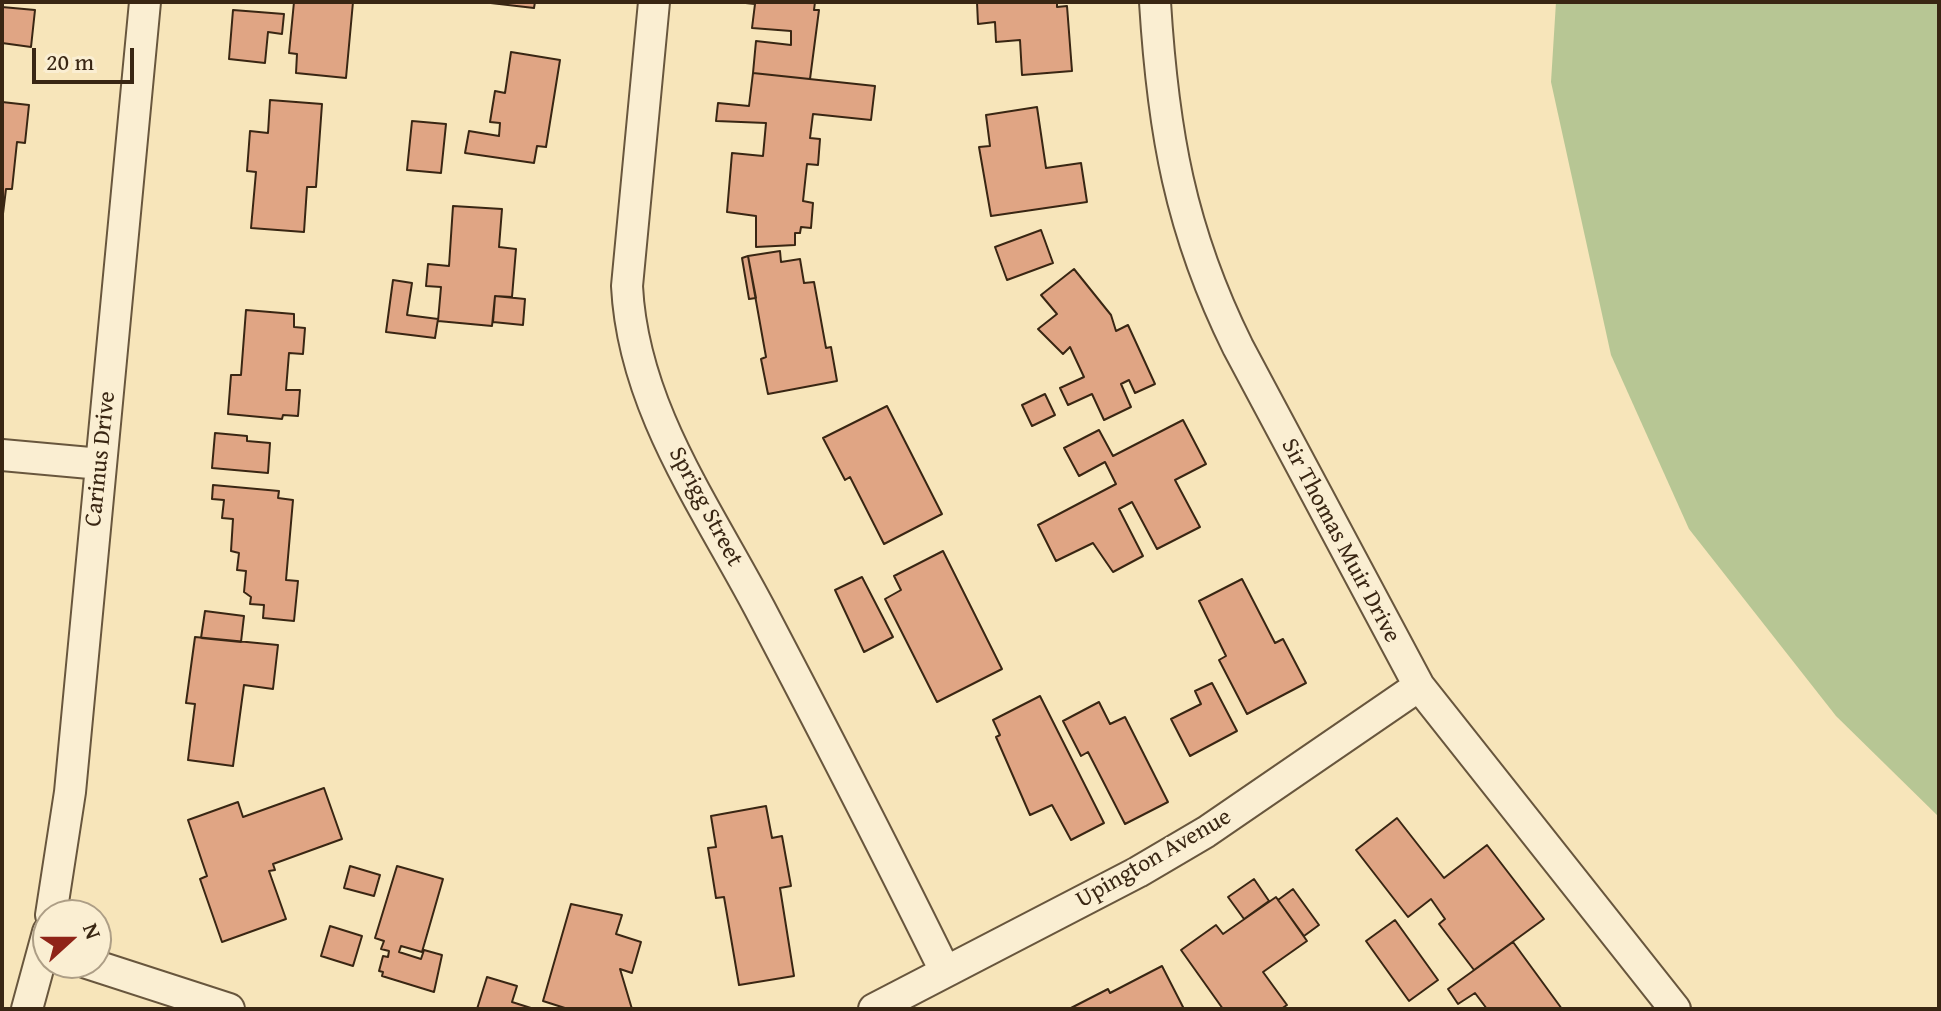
<!DOCTYPE html>
<html>
<head>
<meta charset="utf-8">
<style>
	body { margin:0 }
	#map { position:relative; width:1941px; height:1011px; overflow:hidden; background:#f7e5ba; font-family:"Gentium Book Plus",serif }
	canvas { display:block }
	.frame { position:absolute; inset:0; border:4px solid #392613; pointer-events:none }
	.north { position:absolute; left:32px; top:899px; width:80px; height:80px; box-sizing:border-box; background:#faeed2; border:2px solid #ad9e86; border-radius:50%; rotate:69deg; font-size:22px; font-weight:700; line-height:32px; text-align:center; color:#392613 }
	.north::after { content:''; display:block; margin:auto; width:28px; height:36px; background:#8f2418; clip-path:polygon(50% 0,100% 100%,50% 72%,0 100%) }
	.scale { position:absolute; left:32px; top:48px; width:102px; height:36px; box-sizing:border-box; border:4px solid #392613; border-top:0; padding-left:10px; font-size:24px; line-height:28px; white-space:nowrap; color:#392613; -webkit-text-stroke:6px #faeed2; paint-order:stroke }
</style>
</head>
<body>
<div id="map">
<canvas width="1941" height="1011"></canvas>
<div class="frame"></div>
<div class="north">N</div>
<div class="scale">20 m</div>
</div>
<script>
const g = document.querySelector('canvas').getContext('2d');
g.lineJoin = 'round';
function paint(path, color) {
  g.fillStyle = color;
  g.fill(path, 'evenodd');
}
function trace(path, color, width, dash) {
  g.strokeStyle = color;
  g.lineWidth = width;
  g.lineCap = dash ? 'butt' : 'round';
  g.setLineDash(dash || []);
  g.stroke(path);
}
function drawText(font, color, halo, rows, align = 'center') {
  g.font = font + ' "Gentium Book Plus",serif';
  g.lineWidth = 6;
  g.setLineDash([]);
  g.textBaseline = 'middle';
  g.strokeStyle = halo;
  g.fillStyle = color;
  for (const [text, x, y, turn = 0] of rows) {
    g.save();
    g.translate(x, y);
    g.rotate((+turn || 0) * Math.PI / 180);
    g.textAlign = isNaN(turn) ? turn : align;
    if (halo) g.strokeText(text, 0, 0);
    g.fillText(text, 0, 0);
    g.restore();
  }
}
const green = new Path2D(`
	M 1556,2 L 1939,2 L 1939,817 L 1836,716 L 1689,529 L 1611,355 L 1551,82 Z`);
const building = new Path2D(`
	M 294,2 L 353,2 L 346,78 L 296,73 L 297,54 L 289,53 Z
	M 482,2 L 535,2 L 534,8 Z
	M 736,2 L 815,2 L 814,10 L 819,10 L 810,79 L 753,73 L 756,41 L 791,45 L 791,31 L 752,28 L 755,4 Z
	M 977,2 L 1057,2 L 1057,7 L 1067,6 L 1072,71 L 1022,75 L 1020,40 L 996,42 L 995,22 L 978,24 Z
	M 2,7 L 35,10 L 31,47 L 2,43 Z
	M 233,10 L 284,14 L 282,34 L 268,32 L 265,63 L 229,59 Z
	M 511,52 L 560,60 L 546,147 L 537,146 L 534,163 L 465,153 L 469,131 L 499,136 L 500,123 L 490,122 L 495,91 L 505,93 Z
	M 753,73 L 875,86 L 871,120 L 813,114 L 810,138 L 820,139 L 818,165 L 807,164 L 803,201 L 813,203 L 811,228 L 801,227 L 800,233 L 795,233 L 795,245 L 756,247 L 756,216 L 727,212 L 732,153 L 763,156 L 766,123 L 716,121 L 718,103 L 749,106 Z
	M 270,100 L 322,104 L 316,187 L 307,187 L 304,232 L 251,228 L 256,172 L 247,171 L 250,131 L 268,133 Z
	M 2,102 L 29,105 L 25,143 L 17,142 L 12,189 L 6,189 L 2,222 Z
	M 1037,107 L 1046,168 L 1081,163 L 1087,202 L 991,216 L 979,147 L 990,146 L 986,115 Z
	M 412,121 L 446,124 L 441,173 L 407,170 Z
	M 453,206 L 502,209 L 499,247 L 516,249 L 512,297 L 495,296 L 492,326 L 438,321 L 441,287 L 426,286 L 428,264 L 449,266 Z
	M 1041,230 L 1053,263 L 1007,280 L 995,247 Z
	M 780,251 L 781,262 L 800,259 L 804,283 L 814,282 L 826,348 L 831,347 L 837,381 L 768,394 L 761,359 L 766,357 L 748,256 Z
	M 748,256 L 756,298 L 749,299 L 742,258 Z
	M 1074,269 L 1111,315 L 1116,331 L 1128,325 L 1155,384 L 1135,393 L 1129,380 L 1121,384 L 1131,407 L 1104,420 L 1092,394 L 1068,405 L 1060,388 L 1084,377 L 1070,347 L 1063,354 L 1038,329 L 1057,314 L 1041,295 Z
	M 393,280 L 412,283 L 407,315 L 438,319 L 435,338 L 386,332 Z
	M 495,296 L 525,299 L 523,325 L 493,322 Z
	M 246,310 L 294,314 L 294,327 L 305,328 L 303,354 L 289,353 L 286,390 L 300,390 L 298,416 L 283,415 L 282,419 L 228,414 L 231,375 L 241,375 Z
	M 1045,394 L 1055,415 L 1032,426 L 1022,405 Z
	M 887,406 L 942,514 L 884,544 L 850,477 L 845,480 L 823,438 Z
	M 1183,420 L 1206,464 L 1175,480 L 1200,527 L 1157,549 L 1132,502 L 1119,509 L 1143,556 L 1113,572 L 1093,543 L 1056,561 L 1038,525 L 1116,484 L 1105,462 L 1079,476 L 1064,448 L 1099,430 L 1113,456 Z
	M 215,433 L 247,436 L 247,441 L 270,443 L 268,473 L 212,468 Z
	M 213,485 L 279,491 L 278,498 L 293,500 L 286,580 L 298,581 L 294,621 L 263,618 L 264,605 L 250,604 L 251,597 L 244,592 L 246,571 L 237,570 L 239,553 L 231,551 L 233,519 L 222,518 L 224,500 L 212,499 Z
	M 943,551 L 1002,669 L 937,702 L 885,599 L 901,590 L 894,576 Z
	M 862,577 L 893,637 L 864,652 L 835,590 Z
	M 1242,579 L 1275,643 L 1283,639 L 1306,683 L 1247,714 L 1219,660 L 1226,656 L 1199,601 Z
	M 205,611 L 244,616 L 241,642 L 201,638 Z
	M 195,637 L 278,645 L 273,689 L 244,685 L 233,766 L 188,760 L 195,704 L 186,703 Z
	M 1212,683 L 1237,731 L 1190,756 L 1171,719 L 1201,704 L 1195,691 Z
	M 1040,696 L 1104,823 L 1071,840 L 1052,805 L 1030,815 L 996,737 L 1000,735 L 993,720 Z
	M 1099,702 L 1110,724 L 1125,717 L 1168,802 L 1125,824 L 1088,752 L 1081,756 L 1063,721 Z
	M 324,788 L 342,839 L 273,864 L 275,870 L 269,871 L 286,919 L 222,942 L 200,879 L 207,876 L 188,820 L 238,802 L 243,817 Z
	M 766,806 L 772,838 L 782,836 L 791,886 L 780,888 L 794,976 L 739,985 L 724,897 L 716,898 L 708,848 L 716,847 L 711,816 Z
	M 1397,818 L 1444,878 L 1487,845 L 1544,919 L 1474,970 L 1439,924 L 1445,919 L 1431,899 L 1408,917 L 1356,850 Z
	M 350,866 L 380,875 L 374,896 L 344,888 Z
	M 397,866 L 443,879 L 422,952 L 401,946 L 399,952 L 421,959 L 424,950 L 442,955 L 434,992 L 382,976 L 383,972 L 379,971 L 383,956 L 388,957 L 389,951 L 381,949 L 384,941 L 375,938 Z
	M 1254,879 L 1269,901 L 1244,919 L 1228,897 Z
	M 1293,889 L 1319,925 L 1304,936 L 1278,900 Z
	M 1276,897 L 1307,941 L 1263,972 L 1287,1005 L 1281,1009 L 1223,1009 L 1181,950 L 1216,925 L 1223,934 Z
	M 571,904 L 622,915 L 616,934 L 641,942 L 632,973 L 620,969 L 632,1009 L 568,1009 L 543,1001 Z
	M 1395,920 L 1438,980 L 1409,1001 L 1366,941 Z
	M 330,926 L 362,936 L 353,966 L 321,956 Z
	M 1513,942 L 1562,1009 L 1487,1009 L 1475,993 L 1458,1004 L 1448,989 Z
	M 1162,966 L 1184,1009 L 1069,1009 L 1108,989 L 1110,993 Z
	M 487,977 L 517,986 L 512,1002 L 534,1009 L 477,1009 Z`);
const minor = new Path2D(`
	M 654,2 L 627,286 C 633,406 705,505 760,609 C 823,729 885,849 945,971
	M 1155,2 C 1163,131 1180,230 1238,347 L 1419,686 L 1675,1009
	M 2,455 L 101,464
	M 51,915 L 70,792 L 145,2
	M 87,963 L 229,1009
	M 27,1009 L 48,932
	M 874,1009 L 1138,872 L 1206,832 L 1419,686`);
const streetNames = [
	["Carinus Drive",101,459,-84],
	["Sprigg Street",705,507,62],
	["Sir Thomas Muir Drive",1340,541,62],
	["Upington Avenue",1154,859,-30]
];
paint(green, '#b7c694');
paint(building, '#e0a584');
trace(building, '#392613', 2);
trace(minor, '#68563d', 34);
trace(minor, '#faeed2', 30);
drawText('24px', '#392613', '#faeed2', streetNames);
</script>
</body>
</html>
